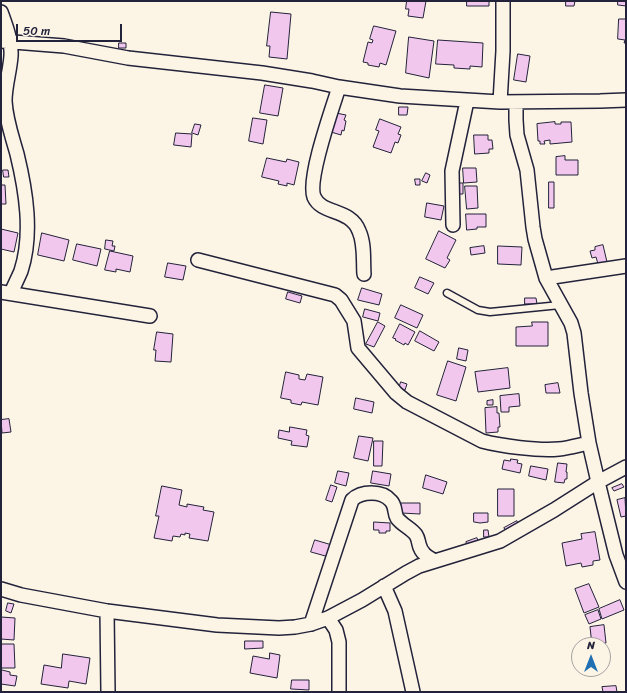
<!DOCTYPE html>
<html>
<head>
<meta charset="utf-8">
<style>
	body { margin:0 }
	#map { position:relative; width:627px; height:693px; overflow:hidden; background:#fcf5e5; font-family:Sriracha,sans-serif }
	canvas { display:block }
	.frame { position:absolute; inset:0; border:2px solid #22223b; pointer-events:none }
	.north { position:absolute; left:571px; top:637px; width:40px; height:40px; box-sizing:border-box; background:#fcf5e5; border:1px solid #a5a1a1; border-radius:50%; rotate:0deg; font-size:11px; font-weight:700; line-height:16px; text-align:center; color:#22223b }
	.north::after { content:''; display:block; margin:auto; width:14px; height:18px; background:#1f6fb2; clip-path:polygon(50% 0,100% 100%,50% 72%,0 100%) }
	.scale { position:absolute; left:16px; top:24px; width:106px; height:18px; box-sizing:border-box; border:2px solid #22223b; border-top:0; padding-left:5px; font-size:12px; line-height:14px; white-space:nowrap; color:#22223b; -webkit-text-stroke:3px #fcf5e5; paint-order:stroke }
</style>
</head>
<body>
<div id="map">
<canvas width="627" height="693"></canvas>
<div class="frame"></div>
<div class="north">N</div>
<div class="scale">50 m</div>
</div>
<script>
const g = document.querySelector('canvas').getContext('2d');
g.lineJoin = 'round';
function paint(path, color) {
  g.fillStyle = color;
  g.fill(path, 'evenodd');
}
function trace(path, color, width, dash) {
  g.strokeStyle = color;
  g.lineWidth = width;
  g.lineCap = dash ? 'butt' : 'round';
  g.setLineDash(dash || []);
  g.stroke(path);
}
const building = new Path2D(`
	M 407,1 L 426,1 L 423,18 L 408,16 L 409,9 L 406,9 Z
	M 467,1 L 489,1 L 489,6 L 467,6 Z
	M 566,1 L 575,1 L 574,6 L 566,6 Z
	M 618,1 L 626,1 L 626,6 L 618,5 Z
	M 271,12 L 291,14 L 287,59 L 269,57 L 270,46 L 267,46 Z
	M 619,19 L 626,19 L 626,43 L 624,43 L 625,40 L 618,39 Z
	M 374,26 L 396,31 L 386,65 L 380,63 L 379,67 L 368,65 L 368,63 L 363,62 L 368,42 L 372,43 L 373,40 L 370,39 Z
	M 409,37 L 434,41 L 429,78 L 406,73 Z
	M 438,40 L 483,43 L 482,67 L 470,66 L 470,69 L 454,68 L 454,65 L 436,64 Z
	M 119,43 L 126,43 L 126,48 L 119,48 Z
	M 518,54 L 530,56 L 526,82 L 514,80 Z
	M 265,85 L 283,88 L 278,116 L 260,113 Z
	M 399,107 L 408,107 L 407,115 L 399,115 Z
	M 336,113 L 346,115 L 344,120 L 346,121 L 344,131 L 342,130 L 341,135 L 331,132 Z
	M 253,118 L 267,120 L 263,144 L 249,141 Z
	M 380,119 L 401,127 L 398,134 L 401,135 L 398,143 L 395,142 L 391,153 L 373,147 L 379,131 L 376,130 Z
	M 555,122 L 555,124 L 561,124 L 561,122 L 571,122 L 572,142 L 550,144 L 550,140 L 544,141 L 545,144 L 540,144 L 540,141 L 538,141 L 537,124 Z
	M 195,124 L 201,125 L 198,135 L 192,133 Z
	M 176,133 L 192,134 L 191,147 L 174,145 Z
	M 474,135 L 488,135 L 488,140 L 492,140 L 493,149 L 489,149 L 489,153 L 475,154 Z
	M 565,156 L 565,160 L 578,160 L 578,175 L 556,175 L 556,157 Z
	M 267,158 L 286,162 L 287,159 L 299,162 L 294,185 L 287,183 L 287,186 L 278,184 L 279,181 L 262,177 Z
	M 463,168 L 476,168 L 477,182 L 464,183 Z
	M 3,170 L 8,170 L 9,177 L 4,177 Z
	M 426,173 L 430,175 L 427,183 L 422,181 Z
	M 415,179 L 420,179 L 420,185 L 416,185 Z
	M 549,182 L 554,182 L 554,208 L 549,208 Z
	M 458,183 L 463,183 L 463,194 L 458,194 Z
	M 1,185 L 5,185 L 6,204 L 1,204 Z
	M 465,186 L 477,186 L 478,208 L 467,209 Z
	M 427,203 L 444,206 L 441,220 L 425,217 Z
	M 466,214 L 486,214 L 486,227 L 477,227 L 477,229 L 467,230 Z
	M 1,229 L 18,233 L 14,252 L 1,249 Z
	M 439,231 L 456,240 L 447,258 L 450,260 L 445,268 L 426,259 Z
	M 42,233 L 69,240 L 64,261 L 38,255 Z
	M 106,240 L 113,241 L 112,246 L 115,246 L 114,251 L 105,249 Z
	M 77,244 L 101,249 L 97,266 L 73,260 Z
	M 603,245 L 607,262 L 598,264 L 596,257 L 592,258 L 590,251 L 595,250 L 595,247 Z
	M 484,246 L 485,253 L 471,255 L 470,248 Z
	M 498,246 L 522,247 L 521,265 L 498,264 Z
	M 110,251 L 133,256 L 130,272 L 116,269 L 116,272 L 105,270 Z
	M 168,263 L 186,266 L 183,280 L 165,277 Z
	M 420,277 L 434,283 L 428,294 L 415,288 Z
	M 362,288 L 382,294 L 379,305 L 358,300 Z
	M 288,292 L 302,296 L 300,303 L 286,299 Z
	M 525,298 L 536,298 L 537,304 L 525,304 Z
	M 401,305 L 423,315 L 417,328 L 395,318 Z
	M 365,309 L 380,313 L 378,321 L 363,317 Z
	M 378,322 L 385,326 L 374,347 L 366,344 Z
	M 532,322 L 548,322 L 548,346 L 516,346 L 516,327 L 532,326 Z
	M 400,324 L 415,332 L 408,345 L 405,343 L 404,345 L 395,340 L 396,339 L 393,338 Z
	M 420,331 L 439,342 L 434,351 L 415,341 Z
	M 157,332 L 173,334 L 171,362 L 155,361 L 156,350 L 154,350 Z
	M 459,348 L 468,350 L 466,361 L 457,359 Z
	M 448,361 L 466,367 L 456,401 L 437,395 Z
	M 508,368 L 510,388 L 478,392 L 475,372 Z
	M 286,372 L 299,375 L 299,379 L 305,380 L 307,374 L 323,377 L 318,405 L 302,402 L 301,405 L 291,403 L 291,400 L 281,398 Z
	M 401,382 L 407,384 L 405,390 L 399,388 Z
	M 558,383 L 560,393 L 546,393 L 545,385 Z
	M 519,394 L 520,406 L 509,407 L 509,412 L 501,412 L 500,396 Z
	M 356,398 L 374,402 L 372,413 L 354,409 Z
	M 493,400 L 493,405 L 487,405 L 487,401 Z
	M 497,407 L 497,413 L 499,413 L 500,427 L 498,427 L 498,432 L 486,433 L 485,408 Z
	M 9,419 L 11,432 L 2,433 L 1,420 Z
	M 290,427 L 307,430 L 306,435 L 309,436 L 307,447 L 291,445 L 292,441 L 278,438 L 279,430 L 289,432 Z
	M 359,436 L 373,438 L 368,461 L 354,458 Z
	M 374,441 L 383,441 L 382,466 L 374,466 Z
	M 511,459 L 518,460 L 517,463 L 522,464 L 520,473 L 502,469 L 504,460 L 510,461 Z
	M 558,463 L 567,464 L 566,472 L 567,472 L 567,479 L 565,479 L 564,483 L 555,482 Z
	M 531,466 L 548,469 L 546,480 L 529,476 Z
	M 338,471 L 349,473 L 346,486 L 335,483 Z
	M 373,471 L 391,474 L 389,486 L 371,483 Z
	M 426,475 L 447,482 L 443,494 L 423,488 Z
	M 622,484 L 624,487 L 614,491 L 612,488 Z
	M 331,485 L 337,487 L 332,502 L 326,500 Z
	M 162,486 L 182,490 L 179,505 L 187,507 L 187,504 L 204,507 L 203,510 L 214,512 L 208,541 L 189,538 L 190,534 L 185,533 L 185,535 L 181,534 L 180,537 L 173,536 L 172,541 L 154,538 L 159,516 L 156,516 Z
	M 498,489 L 514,489 L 514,516 L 498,516 Z
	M 625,498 L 626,516 L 621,517 L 617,500 Z
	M 401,503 L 420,503 L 420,514 L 401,513 Z
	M 474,513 L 488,513 L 488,522 L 480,523 L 474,522 Z
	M 517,521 L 519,526 L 507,532 L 504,528 Z
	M 374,522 L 390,523 L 390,531 L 386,531 L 386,533 L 379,533 L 379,530 L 374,530 Z
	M 484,530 L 488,530 L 489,537 L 484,537 Z
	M 595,532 L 600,560 L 593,561 L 593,565 L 582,567 L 581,563 L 566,566 L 562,543 L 582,539 L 581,534 Z
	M 477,538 L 479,543 L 467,547 L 466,542 Z
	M 315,540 L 332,545 L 329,557 L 311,552 Z
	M 589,584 L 599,607 L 584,613 L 575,589 Z
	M 620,600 L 624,610 L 602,619 L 599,609 Z
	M 8,603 L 14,604 L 11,613 L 6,611 Z
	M 598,610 L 601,619 L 589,624 L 585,615 Z
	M 1,617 L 15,618 L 14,640 L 1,639 Z
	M 604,625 L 606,643 L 592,645 L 590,627 Z
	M 245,641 L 263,641 L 263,648 L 245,649 Z
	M 2,644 L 14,644 L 15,668 L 1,668 Z
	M 270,653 L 280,655 L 277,678 L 250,673 L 253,656 L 269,659 Z
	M 63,654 L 90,658 L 86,684 L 69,681 L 68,688 L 41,684 L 44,665 L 61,668 Z
	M 2,670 L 10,672 L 10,675 L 17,676 L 15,686 L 1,684 Z
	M 292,680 L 309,680 L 309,690 L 291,689 Z
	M 616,686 L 617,692 L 603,692 L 602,687 Z`);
const service = new Path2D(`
	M 447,293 L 478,310 L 490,312 L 560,305`);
const minor = new Path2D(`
	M 1,12 C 6,26 12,41 11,56 C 10,71 5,86 5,101 C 6,120 12,136 17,154 C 26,191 33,234 21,271 C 18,278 14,286 11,293
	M 1,41 L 64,46 L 128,58 L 262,73 L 312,81 L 339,87 L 400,96 L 500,102 L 600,101 L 626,100
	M 339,87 C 332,109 307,179 314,197 C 322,215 350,208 359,231 C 365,244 363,261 364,274
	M 500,102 L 503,51 L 503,1
	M 453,225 L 452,171 L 467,101
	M 198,260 L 335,295 L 341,300 L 354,321 L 358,348 L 396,393 L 407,402 L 482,441 C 501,446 538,451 559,449 C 569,448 579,445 589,443
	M 546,278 L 626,266
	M 1,292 L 150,316
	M 626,467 L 598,482 L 616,555 L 626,582
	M 384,586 L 395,611 L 413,692
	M 1,589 L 21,595 L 107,611 L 217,625 L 279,628 L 295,627 L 311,624 L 328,618 L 362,600 L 406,573 L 419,566 L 500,541 L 554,510 L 598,482 L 589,443 L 581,393 L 574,333 L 571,323 L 546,278 L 535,239 L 533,227 L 527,170 L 517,135 L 516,120 L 516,102
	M 107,611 L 108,692
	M 328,618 L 336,630 L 339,642 L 339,692
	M 311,624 L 352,500 C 361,491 382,490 391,501 C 396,506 394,513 397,518 C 402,525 411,528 416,535 C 418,538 418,540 419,544 C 421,553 427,557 435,561`);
paint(building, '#f2c7ed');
trace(building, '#22223b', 1);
trace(service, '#22223b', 9);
trace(minor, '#22223b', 16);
trace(service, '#fcf5e5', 6);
trace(minor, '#fcf5e5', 13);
</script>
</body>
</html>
